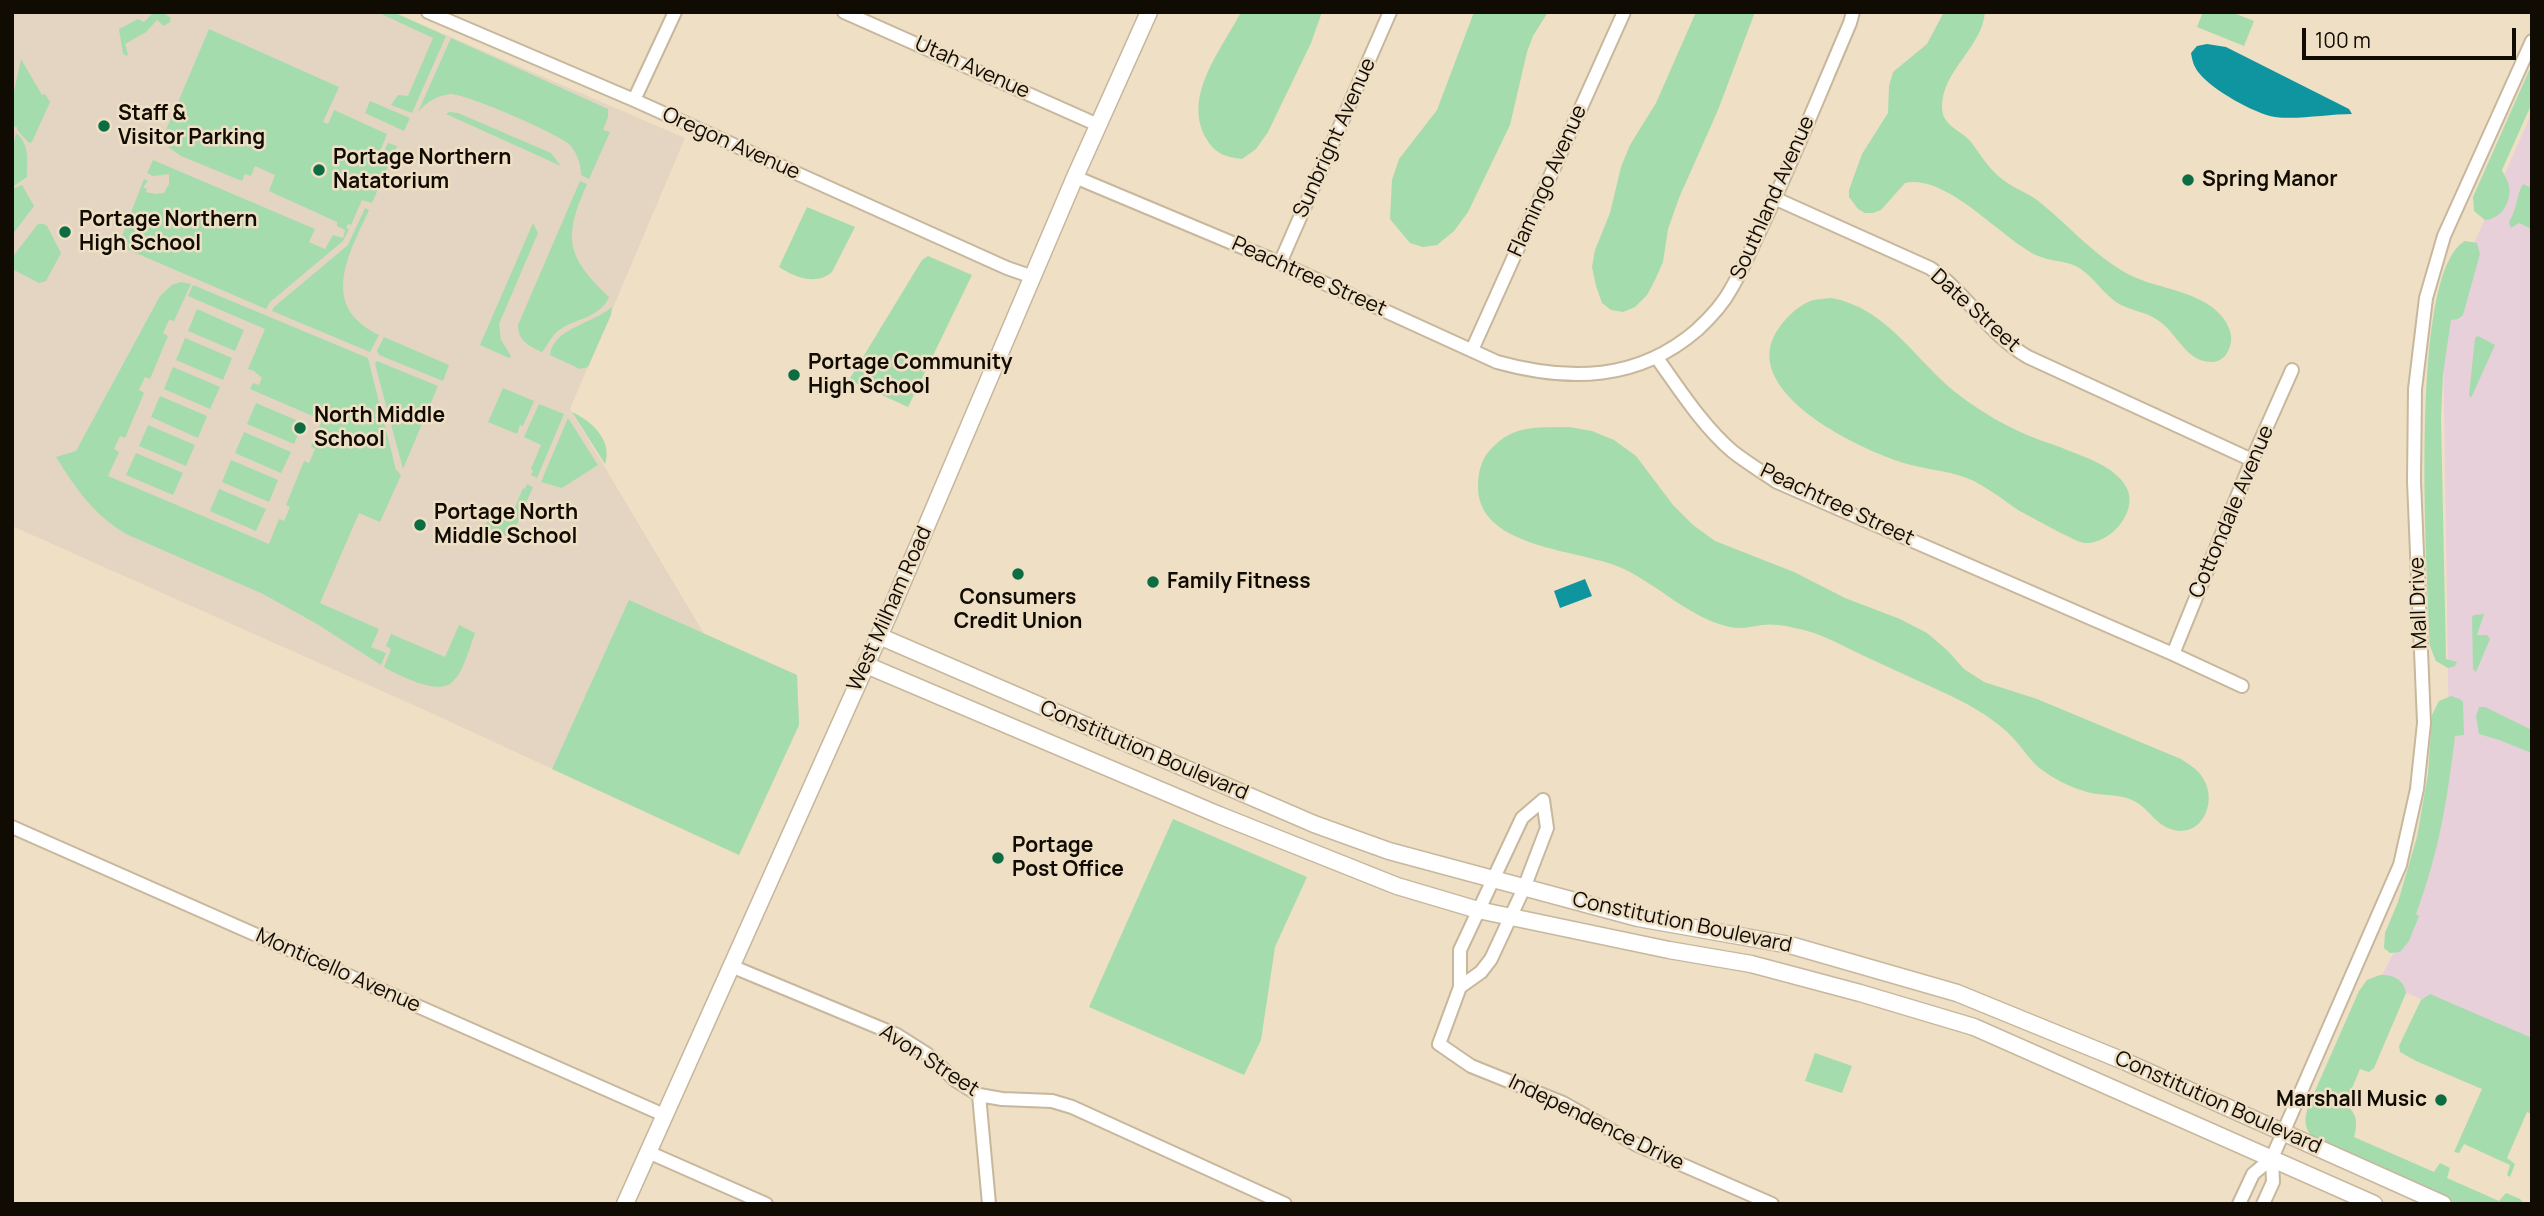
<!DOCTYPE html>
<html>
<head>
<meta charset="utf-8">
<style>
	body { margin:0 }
	#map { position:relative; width:2544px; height:1216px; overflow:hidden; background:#efdfc4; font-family:Manrope,sans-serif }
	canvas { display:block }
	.frame { position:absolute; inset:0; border:14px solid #100b03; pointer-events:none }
	.scale { position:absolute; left:2302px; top:28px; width:214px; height:32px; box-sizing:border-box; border:4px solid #100b03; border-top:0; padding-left:9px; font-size:21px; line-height:24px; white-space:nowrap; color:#100b03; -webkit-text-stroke:5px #efdfc4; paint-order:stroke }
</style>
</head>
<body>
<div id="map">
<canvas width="2544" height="1216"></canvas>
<div class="frame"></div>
<div class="scale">100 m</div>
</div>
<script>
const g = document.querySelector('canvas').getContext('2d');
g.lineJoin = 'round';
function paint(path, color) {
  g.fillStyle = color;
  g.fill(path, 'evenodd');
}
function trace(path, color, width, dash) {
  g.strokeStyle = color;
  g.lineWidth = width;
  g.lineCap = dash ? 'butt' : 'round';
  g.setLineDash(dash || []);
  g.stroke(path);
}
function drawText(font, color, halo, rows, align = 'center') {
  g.font = font + ' Manrope,sans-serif';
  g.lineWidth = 5;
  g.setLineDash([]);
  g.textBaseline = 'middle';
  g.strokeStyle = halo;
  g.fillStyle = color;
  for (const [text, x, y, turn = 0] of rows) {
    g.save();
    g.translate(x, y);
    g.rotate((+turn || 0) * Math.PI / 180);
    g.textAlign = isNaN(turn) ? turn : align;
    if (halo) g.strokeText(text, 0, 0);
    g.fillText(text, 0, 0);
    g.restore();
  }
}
const commercial = new Path2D(`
	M 2532,112 L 2532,1047 L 2379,981 L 2408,925 L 2449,741 L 2443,333 L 2465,264 Z`);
const education = new Path2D(`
	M 12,12 L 393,12 L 685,138 L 570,409 L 706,637 L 797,675 L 799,725 L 739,855 L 429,712 L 12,526 Z`);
const green = new Path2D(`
	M 154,12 L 162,12 L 171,18 L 170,22 L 164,26 L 157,20 L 146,32 L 125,44 L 128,54 L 127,56 L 123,54 L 119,29 L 138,19 L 144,22 Z
	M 377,12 L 393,12 L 446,36 L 412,113 L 391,105 L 398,95 L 408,96 L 433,38 Z
	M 1241,12 L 1322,12 L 1311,43 L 1268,132 L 1256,149 L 1242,159 C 1225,157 1214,153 1206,138 C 1182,96 1222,49 1241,12 Z
	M 1474,12 L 1548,12 L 1533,36 L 1527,52 L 1510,125 L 1468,212 L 1454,231 L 1437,245 L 1423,247 L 1410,243 L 1390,219 L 1392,180 L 1399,159 L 1437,110 Z
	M 1696,12 L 1755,12 L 1718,110 L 1679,198 L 1668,229 L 1663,262 L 1655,280 L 1647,295 L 1635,307 L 1623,312 L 1611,310 L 1602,303 L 1596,286 L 1592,267 L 1595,250 L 1610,213 L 1621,167 L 1630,145 L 1656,103 Z
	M 1944,12 L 1985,12 C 1982,48 1942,70 1942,107 C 1942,108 1943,116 1944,117 C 1949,128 1964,133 1971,142 C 1982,157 1990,171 2006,182 C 2017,190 2031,194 2042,204 C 2070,227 2095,256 2128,274 C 2157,290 2206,290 2226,322 C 2230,330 2233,337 2230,346 C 2227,356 2221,362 2211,362 C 2185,361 2178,334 2159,321 C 2146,311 2129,311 2116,302 C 2103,293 2094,278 2081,269 C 2068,260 2050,262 2036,255 C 2001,238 1946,173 1905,183 L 1881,210 L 1873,213 L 1865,213 L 1858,209 L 1849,197 L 1849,190 L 1862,154 L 1888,113 L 1889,86 L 1893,72 L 1927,44 Z
	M 2203,12 L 2231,12 L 2254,21 L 2244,46 L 2197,27 Z
	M 209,29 L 339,87 L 323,122 L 328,124 L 334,110 L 387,134 L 377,159 L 380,160 L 388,143 L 397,146 L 372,203 L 362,200 L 351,225 L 348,224 L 346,228 L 349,229 L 343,241 L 270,302 L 266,309 L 122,247 L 120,241 L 144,179 L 148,181 L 143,187 L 147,189 L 146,192 L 155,194 L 164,193 L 169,184 L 169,174 L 153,176 L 147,173 L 153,160 L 315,229 L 309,242 L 325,249 L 333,235 L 343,238 L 345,230 L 337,226 L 337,222 L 269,191 L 275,175 L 255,166 L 251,176 L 245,174 L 242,181 L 181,156 L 161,142 Z
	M 451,38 L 608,109 L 608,117 L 603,130 L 610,132 L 589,179 L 581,175 C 581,164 577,153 570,145 C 559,134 465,93 450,94 C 436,96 427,102 418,112 Z
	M 21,59 L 42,95 L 45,94 L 50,102 L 32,142 L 29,143 L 17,130 L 17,127 L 12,126 L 12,101 Z
	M 2532,64 L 2532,103 L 2502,170 C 2504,175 2508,180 2509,186 C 2512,202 2501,219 2485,220 L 2474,211 L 2473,197 Z
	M 370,101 L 410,118 L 404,131 L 365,113 Z
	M 449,112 L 458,113 L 551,153 L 561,166 L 446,114 Z
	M 16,133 C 30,144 27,160 27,177 L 12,187 L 12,149 Z
	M 580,181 L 587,184 C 563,238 566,256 609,297 C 600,318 576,318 559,330 C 551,336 548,345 542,352 C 529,346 518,341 518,325 Z
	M 2523,184 L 2532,188 L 2532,229 L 2519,223 L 2511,228 L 2509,222 C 2517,210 2517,193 2523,184 Z
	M 22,185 L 34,206 L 12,235 L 12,189 Z
	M 807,207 L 855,227 L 832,272 C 817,286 794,277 779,267 Z
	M 365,208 L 369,210 C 349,254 318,306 379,335 L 370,352 L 272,311 L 274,307 L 348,245 Z
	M 533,223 L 538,233 L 499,324 L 501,340 L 511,356 L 509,358 L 480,345 Z
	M 38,224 L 44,224 L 47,226 L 61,253 L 46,281 L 39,283 L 14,270 L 14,255 Z
	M 2465,241 L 2477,243 L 2480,254 L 2463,315 L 2458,319 L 2451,320 L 2443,374 L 2441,418 L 2446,659 L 2457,662 L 2455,666 L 2448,668 L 2436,661 L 2430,646 C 2428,579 2407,273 2465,241 Z
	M 928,256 L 972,275 L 908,407 L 849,380 L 922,260 Z
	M 181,282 L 191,284 L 174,321 L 169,320 L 163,333 L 168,336 L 150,379 L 145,377 L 139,390 L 144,393 L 125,438 L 120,436 L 114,449 L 119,452 L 108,476 L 269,544 L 279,519 L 284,521 L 290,507 L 286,505 L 304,461 L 309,463 L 315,449 L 311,447 L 322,420 L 250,389 L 253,383 L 259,385 L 262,378 L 254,371 L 248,369 L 265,329 L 188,296 L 193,285 L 368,358 L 396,470 L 401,475 L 380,522 L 359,513 L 320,603 L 379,629 L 371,647 L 386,653 L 381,665 L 317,624 L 263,594 L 126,534 C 92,513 77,490 56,457 L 76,451 L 160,296 L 172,285 Z
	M 1831,298 C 1888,308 1916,362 1959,395 C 1981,412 2007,427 2032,437 C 2044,442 2056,445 2067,450 C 2087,458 2113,466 2125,485 C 2141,509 2111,545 2084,543 C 2075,541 2064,534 2055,530 C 2043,523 2030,517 2018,510 C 2004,500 1989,489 1974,481 C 1953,471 1929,470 1907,464 C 1866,452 1760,403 1770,348 C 1774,329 1792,309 1810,301 C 1816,299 1824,299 1831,298 Z
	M 612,307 L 611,315 L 588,367 L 580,369 L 550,355 C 552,329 594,323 612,307 Z
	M 197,309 L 244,330 L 235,351 L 188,331 Z
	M 2478,336 L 2495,345 L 2471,398 L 2469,395 L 2475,338 Z
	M 384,337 L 449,365 L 443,381 L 379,355 L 377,351 Z
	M 185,338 L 232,358 L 223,380 L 176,360 Z
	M 377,361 L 438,386 L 403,469 L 375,364 Z
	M 173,367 L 220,387 L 210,409 L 164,389 Z
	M 503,388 L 534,401 L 523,426 L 520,425 L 517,434 L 488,422 Z
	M 160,396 L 207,416 L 198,438 L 151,417 Z
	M 256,403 L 303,423 L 294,444 L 247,424 Z
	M 539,404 L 564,414 L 537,478 L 531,475 L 533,471 L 531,469 L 541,445 L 524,437 Z
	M 572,412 C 592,421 613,441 605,464 Z
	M 568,418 L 598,465 L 562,488 L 541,482 Z
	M 148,425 L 195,445 L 186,466 L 139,446 Z
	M 1569,427 L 1592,431 L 1614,440 L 1636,456 L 1673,505 L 1693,525 L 1715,541 L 1794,572 L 1845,598 L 1900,619 L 1927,633 L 1947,650 L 1964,669 L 1984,682 L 2037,699 L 2181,759 C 2190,765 2199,770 2204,780 C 2217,802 2202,837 2174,830 C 2155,826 2149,807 2132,800 C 2121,795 2107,795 2096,794 C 2078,791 2057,781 2042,770 C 2031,762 2024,750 2014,739 C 1997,720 1972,706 1949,695 C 1920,682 1891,668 1862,655 C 1843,646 1824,635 1804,630 C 1791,627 1775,623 1762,625 C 1749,627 1739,630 1726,626 C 1688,616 1659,586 1624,569 C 1583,549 1478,550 1478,487 C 1478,473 1481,459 1491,449 C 1514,424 1537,428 1569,427 Z
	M 244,432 L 291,452 L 281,473 L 235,453 Z
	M 136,453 L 183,473 L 173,495 L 126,475 Z
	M 231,460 L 278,480 L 269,502 L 222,482 Z
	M 527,484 L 533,487 L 511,538 L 485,527 L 494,505 L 513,512 L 523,488 L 525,489 Z
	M 219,489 L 266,509 L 256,531 L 210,511 Z
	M 629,600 L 797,675 L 799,725 L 739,855 L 552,769 Z
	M 2484,614 L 2477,635 L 2487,635 L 2490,639 L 2476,672 L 2473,669 L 2472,617 L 2474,615 Z
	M 459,625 L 475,633 C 469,648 464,673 451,683 C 437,695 398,675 384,667 L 391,649 L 386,646 L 391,634 L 445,657 Z
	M 2451,696 L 2460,699 L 2463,702 L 2464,735 L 2455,736 C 2447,802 2439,852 2416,914 L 2419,916 L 2409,941 L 2400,952 L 2390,953 L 2384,948 L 2385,933 L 2398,902 L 2417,837 L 2428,774 L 2432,715 L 2439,701 Z
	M 2479,707 L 2485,707 L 2532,730 L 2532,753 L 2499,740 L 2479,734 L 2476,716 Z
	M 1173,819 L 1307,877 L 1275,947 L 1261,1040 L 1244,1075 L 1089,1007 Z
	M 2380,975 C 2392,974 2404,979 2406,993 L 2374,1068 L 2369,1072 L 2360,1069 L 2345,1105 C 2357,1112 2358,1123 2354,1137 L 2434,1172 L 2440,1163 L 2450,1168 L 2447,1178 L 2499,1201 L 2506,1193 L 2520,1199 L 2525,1204 L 2458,1204 L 2319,1142 C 2305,1132 2303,1123 2308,1107 L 2359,991 L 2367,980 Z
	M 2430,994 L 2532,1038 L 2532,1114 L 2527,1112 L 2507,1158 L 2515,1164 L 2510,1177 L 2507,1175 L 2510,1165 L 2464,1144 L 2459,1153 L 2454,1152 L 2482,1089 L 2416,1061 L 2400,1052 L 2399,1046 L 2421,1000 Z
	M 1815,1053 L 1852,1066 L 1842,1093 L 1805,1081 Z`);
const water = new Path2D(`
	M 2207,44 L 2226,47 L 2349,109 L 2352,114 C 2329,114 2297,120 2275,117 C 2255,114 2211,89 2199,73 C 2194,67 2192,60 2191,53 L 2197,46 Z
	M 1585,579 L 1592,596 L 1560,608 L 1554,591 Z`);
const minor = new Path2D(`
	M 428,12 L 634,100 L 1007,268 L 1033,277
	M 844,12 L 1098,125
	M 634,100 L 675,12
	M 1075,177 L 1280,263 L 1497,362 C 1569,382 1638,381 1697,330 C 1710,318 1723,304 1731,289 C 1745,265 1756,238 1768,213 C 1797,150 1823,86 1850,23 L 1853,12
	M 1774,198 L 1930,268 C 1967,293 1989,335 2028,357 L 2252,460
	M 1280,263 L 1390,12
	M 1472,350 L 1624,12
	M 1657,358 C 1680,390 1702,425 1732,451 C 1746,462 1762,472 1777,482 L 2173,654 L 2242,686
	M 2173,654 L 2252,460 L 2292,370
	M 1543,800 L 1522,818 L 1460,950 L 1460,987 L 1439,1044 L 1471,1066 L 1563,1103 L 1637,1145 L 1772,1204
	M 12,827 L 664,1115
	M 731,966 L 897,1035 L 927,1054 L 955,1080 L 979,1095 L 1002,1099 L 1052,1101 L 1072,1107 L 1285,1204
	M 1460,987 L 1481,972 L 1491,959 L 1524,888 L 1547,828 L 1543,800
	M 979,1095 L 989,1204
	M 648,1152 L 766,1204
	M 2239,1204 L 2253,1174 L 2272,1158
	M 2263,1204 L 2273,1182 L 2272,1158 L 2400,865 L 2417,789 L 2424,723 L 2414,481 L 2415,389 L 2426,298 L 2444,236 L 2532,41`);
const tertiary = new Path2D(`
	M 879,636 L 1314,824 L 1389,851 L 1638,918 L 1790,945 L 1957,993 L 2126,1062 L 2443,1204
	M 866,665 L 1219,815 L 1397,886 L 1478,910 L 1669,950 L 1751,964 L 1860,993 L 1974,1027 L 2374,1204
	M 625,1204 L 889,614 L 1075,177 L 1149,12`);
const markers = [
	[104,126,7,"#0c6d43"],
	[319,170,7,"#0c6d43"],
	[2188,180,7,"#0c6d43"],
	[65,232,7,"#0c6d43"],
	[794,375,7,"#0c6d43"],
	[300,428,7,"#0c6d43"],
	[420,525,7,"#0c6d43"],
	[1018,574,7,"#0c6d43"],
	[1153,582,7,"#0c6d43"],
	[998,858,7,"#0c6d43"],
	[2441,1100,7,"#0c6d43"]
];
const streetNames = [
	["Utah Avenue",972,68,24],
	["Sunbright Avenue",1335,138,-66],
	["Oregon Avenue",731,144,24],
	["Flamingo Avenue",1548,181,-66],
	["Southland Avenue",1773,198,-66],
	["Peachtree Street",1309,277,24],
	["Date Street",1975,311,42],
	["Peachtree Street",1837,505,25],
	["Cottondale Avenue",2232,512,-67],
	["Mall Drive",2419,603,-92],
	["West Milham Road",890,609,-66],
	["Constitution Boulevard",1144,751,23],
	["Constitution Boulevard",1682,923,12],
	["Monticello Avenue",338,971,24],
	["Avon Street",929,1061,33],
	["Constitution Boulevard",2218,1103,24],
	["Independence Drive",1596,1123,26]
];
const poiNames = [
	["Staff &",118,114],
	["Visitor Parking",118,138],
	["Portage Northern",333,158],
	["Natatorium",333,182],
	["Spring Manor",2202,180],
	["Portage Northern",79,220],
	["High School",79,244],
	["Portage Community",808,363],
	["High School",808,387],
	["North Middle",314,416],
	["School",314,440],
	["Portage North",434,513],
	["Middle School",434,537],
	["Family Fitness",1167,582],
	["Consumers",1018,598,"center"],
	["Credit Union",1018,622,"center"],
	["Portage",1012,846],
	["Post Office",1012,870],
	["Marshall Music",2427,1100,"right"]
];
paint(commercial, '#e8d0da');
paint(education, '#e3d5c2');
paint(green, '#a4dcad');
paint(water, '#0f95a0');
trace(minor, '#c7b79d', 16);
trace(tertiary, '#c7b79d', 19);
trace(minor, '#fff', 12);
trace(tertiary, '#fff', 16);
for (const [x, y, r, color] of markers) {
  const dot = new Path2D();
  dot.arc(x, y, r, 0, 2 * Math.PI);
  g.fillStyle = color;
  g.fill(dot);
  trace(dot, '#efdfc4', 2.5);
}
drawText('21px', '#100b03', '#efdfc4', streetNames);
drawText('bold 21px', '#100b03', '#efdfc4', poiNames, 'left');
</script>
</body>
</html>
